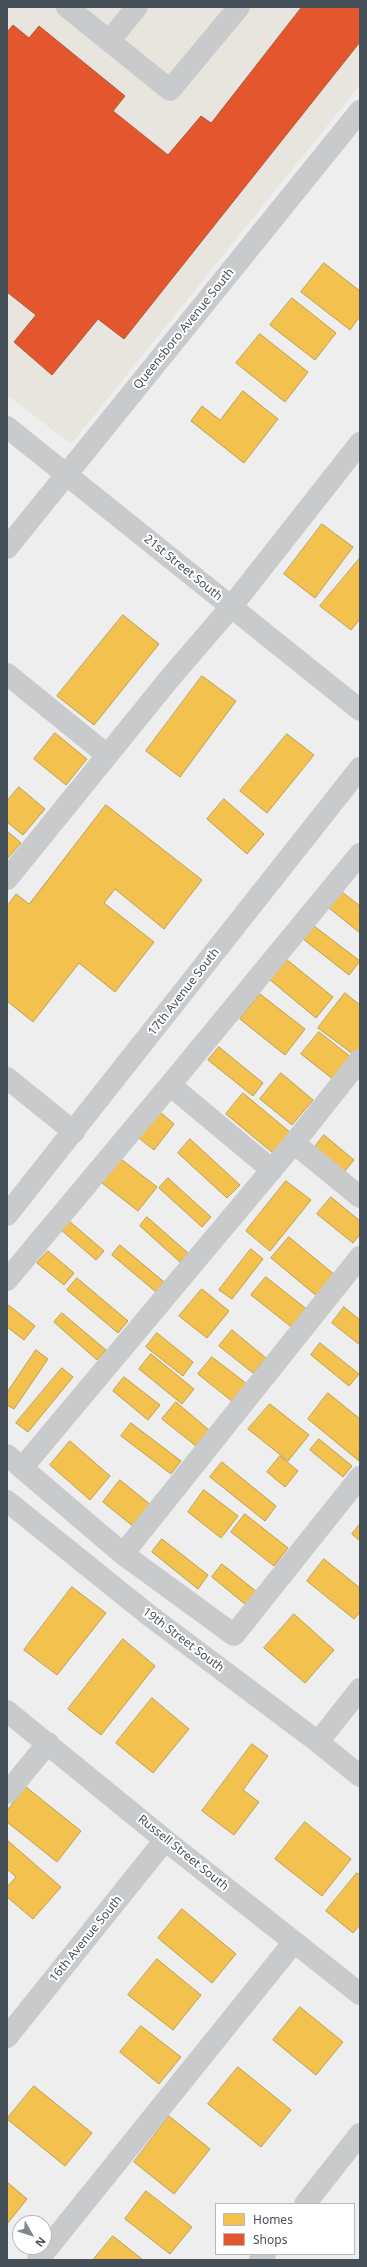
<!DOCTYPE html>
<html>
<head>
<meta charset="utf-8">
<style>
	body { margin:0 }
	#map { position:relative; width:367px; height:2267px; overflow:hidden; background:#eee; font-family:"Noto Sans",sans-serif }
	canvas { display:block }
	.frame { position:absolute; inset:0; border:8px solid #465059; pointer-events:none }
	.legend { position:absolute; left:215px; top:2203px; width:140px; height:52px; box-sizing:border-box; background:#fff; border:1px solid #b5b9bd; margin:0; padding:5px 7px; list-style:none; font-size:12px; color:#465059 }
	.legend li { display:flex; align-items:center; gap:8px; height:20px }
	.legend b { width:20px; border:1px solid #b5b9bd }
	.north { position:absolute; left:12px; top:2215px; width:40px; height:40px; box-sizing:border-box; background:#fff; border:1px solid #b5b9bd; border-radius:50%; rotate:129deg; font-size:11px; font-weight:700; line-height:16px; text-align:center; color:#465059 }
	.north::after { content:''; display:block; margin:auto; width:14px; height:18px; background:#81878d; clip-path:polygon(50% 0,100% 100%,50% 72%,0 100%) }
</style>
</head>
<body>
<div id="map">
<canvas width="367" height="2267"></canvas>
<div class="frame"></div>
<ul class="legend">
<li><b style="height:11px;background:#f2c14e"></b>Homes</li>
<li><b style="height:11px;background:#e4572e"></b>Shops</li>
</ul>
<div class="north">N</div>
</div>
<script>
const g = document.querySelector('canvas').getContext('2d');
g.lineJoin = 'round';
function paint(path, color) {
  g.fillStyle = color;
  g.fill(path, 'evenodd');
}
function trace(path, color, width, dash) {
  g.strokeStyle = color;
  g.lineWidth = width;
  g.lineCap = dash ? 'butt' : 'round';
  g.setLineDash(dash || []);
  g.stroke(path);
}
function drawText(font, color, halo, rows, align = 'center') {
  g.font = font + ' "Noto Sans",sans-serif';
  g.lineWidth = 4;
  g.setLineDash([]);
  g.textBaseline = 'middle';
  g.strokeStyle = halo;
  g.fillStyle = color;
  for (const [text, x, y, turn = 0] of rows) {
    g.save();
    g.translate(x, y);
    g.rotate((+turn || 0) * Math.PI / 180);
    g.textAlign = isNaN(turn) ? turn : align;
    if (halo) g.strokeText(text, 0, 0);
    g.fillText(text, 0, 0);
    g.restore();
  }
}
const commercial = new Path2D(`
	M 7,7 L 360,7 L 360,85 L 71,444 L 7,395 Z`);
const homes = new Path2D(`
	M 324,263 L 360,291 L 360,316 L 350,330 L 301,292 Z
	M 292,298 L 336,333 L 315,360 L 270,325 Z
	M 260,334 L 308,372 L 285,402 L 236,363 Z
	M 243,391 L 278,419 L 244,463 L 191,421 L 202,406 L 220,420 Z
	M 322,524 L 353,547 L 315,598 L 284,574 Z
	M 360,558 L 360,619 L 351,630 L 320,606 Z
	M 123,615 L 159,644 L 94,725 L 57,696 Z
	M 202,676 L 236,701 L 180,777 L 146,751 Z
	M 55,733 L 87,759 L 66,785 L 34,759 Z
	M 287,734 L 314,755 L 267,813 L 240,791 Z
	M 19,787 L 45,809 L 23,835 L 7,822 L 7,801 Z
	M 224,799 L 264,834 L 247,854 L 207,819 Z
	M 106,805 L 202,880 L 164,929 L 115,889 L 104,903 L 154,942 L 115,992 L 79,963 L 33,1022 L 7,1001 L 7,906 L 16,894 L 29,904 Z
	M 7,831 L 21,843 L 7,859 Z
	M 342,892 L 360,906 L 360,933 L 329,908 Z
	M 314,926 L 360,961 L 349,975 L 303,939 Z
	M 286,959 L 333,997 L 316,1018 L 269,979 Z
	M 345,993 L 360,1005 L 360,1054 L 357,1057 L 318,1028 Z
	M 260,994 L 305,1029 L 285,1055 L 240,1019 Z
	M 319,1032 L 352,1058 L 334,1080 L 301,1054 Z
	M 219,1047 L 263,1083 L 253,1096 L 208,1060 Z
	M 281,1073 L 313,1100 L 292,1125 L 260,1099 Z
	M 243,1093 L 291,1133 L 274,1154 L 226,1114 Z
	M 160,1112 L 174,1124 L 154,1150 L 139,1138 Z
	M 324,1135 L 354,1160 L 344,1172 L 314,1148 Z
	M 190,1139 L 240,1185 L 227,1198 L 178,1153 Z
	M 121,1159 L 157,1187 L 138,1211 L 102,1183 Z
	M 168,1178 L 211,1217 L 202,1227 L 159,1188 Z
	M 286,1181 L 311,1200 L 270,1251 L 246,1231 Z
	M 331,1197 L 360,1221 L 360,1234 L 353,1243 L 317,1214 Z
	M 147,1217 L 188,1253 L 180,1262 L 140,1226 Z
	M 68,1220 L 104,1251 L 96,1260 L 60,1229 Z
	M 289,1237 L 336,1276 L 318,1297 L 271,1258 Z
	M 120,1245 L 164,1282 L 156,1292 L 112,1255 Z
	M 251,1249 L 263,1259 L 232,1299 L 219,1290 Z
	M 48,1251 L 74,1273 L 64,1285 L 37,1263 Z
	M 266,1277 L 309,1311 L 294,1329 L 251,1295 Z
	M 77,1278 L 128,1321 L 118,1333 L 67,1290 Z
	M 202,1289 L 229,1311 L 207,1338 L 179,1316 Z
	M 7,1304 L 35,1326 L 24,1340 L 7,1327 Z
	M 344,1307 L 360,1320 L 360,1345 L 332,1323 Z
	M 62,1313 L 106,1350 L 97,1360 L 54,1322 Z
	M 232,1330 L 266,1358 L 253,1373 L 219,1346 Z
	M 157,1333 L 193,1362 L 183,1376 L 146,1347 Z
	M 320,1343 L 359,1374 L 349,1386 L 311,1355 Z
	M 36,1350 L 48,1359 L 14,1409 L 7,1405 L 7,1393 Z
	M 151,1354 L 194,1389 L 182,1404 L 139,1369 Z
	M 212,1357 L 247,1384 L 233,1402 L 198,1374 Z
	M 62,1368 L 73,1377 L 28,1432 L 16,1423 Z
	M 124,1377 L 160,1405 L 148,1420 L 113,1391 Z
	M 328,1393 L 360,1419 L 359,1461 L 308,1419 Z
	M 176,1402 L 209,1430 L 196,1446 L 162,1419 Z
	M 270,1404 L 309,1435 L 288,1461 L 248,1429 Z
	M 131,1423 L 181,1461 L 171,1474 L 121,1436 Z
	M 319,1439 L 352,1466 L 343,1477 L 310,1450 Z
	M 70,1441 L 110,1476 L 90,1500 L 50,1465 Z
	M 280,1456 L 298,1471 L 285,1487 L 267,1472 Z
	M 222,1462 L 276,1506 L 265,1521 L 210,1477 Z
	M 120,1480 L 157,1510 L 139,1531 L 103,1502 Z
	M 204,1490 L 238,1516 L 221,1538 L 188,1512 Z
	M 245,1514 L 288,1548 L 274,1566 L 231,1532 Z
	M 360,1524 L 360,1541 L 352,1534 Z
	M 162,1539 L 208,1575 L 198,1589 L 152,1552 Z
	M 324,1559 L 360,1588 L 360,1612 L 354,1619 L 307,1581 Z
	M 222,1564 L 257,1592 L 246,1605 L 212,1577 Z
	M 72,1587 L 106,1613 L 57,1675 L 24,1650 Z
	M 294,1614 L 334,1650 L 305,1683 L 264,1648 Z
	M 123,1639 L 155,1666 L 101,1735 L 68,1709 Z
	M 152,1698 L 189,1729 L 153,1773 L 116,1743 Z
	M 252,1744 L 268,1756 L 243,1790 L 259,1802 L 234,1835 L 202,1811 Z
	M 26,1787 L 81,1831 L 57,1862 L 7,1822 L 7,1811 Z
	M 305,1822 L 351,1859 L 322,1896 L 275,1859 Z
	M 7,1840 L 61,1887 L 33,1919 L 7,1897 L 7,1887 L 16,1877 L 7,1869 Z
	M 357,1873 L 360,1875 L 360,1925 L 353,1933 L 326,1911 Z
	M 182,1909 L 236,1954 L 212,1983 L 158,1938 Z
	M 157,1959 L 201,1995 L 173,2030 L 128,1995 Z
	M 300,2007 L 343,2042 L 316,2075 L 273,2040 Z
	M 141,2026 L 181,2057 L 159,2084 L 120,2052 Z
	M 238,2067 L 291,2110 L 261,2147 L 208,2104 Z
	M 34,2086 L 92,2133 L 65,2166 L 7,2119 Z
	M 169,2116 L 210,2149 L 174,2194 L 134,2162 Z
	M 7,2182 L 27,2199 L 7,2224 Z
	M 146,2191 L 192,2227 L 170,2254 L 125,2219 Z
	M 113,2236 L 143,2260 L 93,2260 Z`);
const shops = new Path2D(`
	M 302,7 L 360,7 L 360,42 L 124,339 L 98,319 L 52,375 L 14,342 L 36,315 L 7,292 L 7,32 L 13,25 L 29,38 L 39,26 L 125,96 L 113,111 L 168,155 L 201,116 L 211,123 Z`);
const minor = new Path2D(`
	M 67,7 L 170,90 L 239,7
	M 109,41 L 137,7
	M 7,427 L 360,710
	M 7,548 L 360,111
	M 7,674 L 107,755
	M 7,879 L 170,678 L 231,607 L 360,443
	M 360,1060 L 294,1143 L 22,1468 L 123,1554 L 234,1635 L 360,1477
	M 7,1078 L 74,1132
	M 294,1143 L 360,1197
	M 272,1170 L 170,1085 L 360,854
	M 7,1215 L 360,768
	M 7,1280 L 170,1085
	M 7,1455 L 22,1468
	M 7,1501 L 150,1616 L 318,1742 L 360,1776
	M 123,1554 L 360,1257
	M 7,1711 L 165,1840 L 360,1994
	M 318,1742 L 360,1689
	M 7,1793 L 48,1743
	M 7,2037 L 165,1840
	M 305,2204 L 360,2134
	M 38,2260 L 294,1942
	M 260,2260 L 265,2254`);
const streetNames = [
	["Queensboro Avenue South",184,329,-51],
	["21st Street South",183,568,39],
	["17th Avenue South",184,992,-52],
	["19th Street South",183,1640,37],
	["Russell Street South",183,1853,39],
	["16th Avenue South",86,1939,-51]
];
paint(commercial, '#e7e5dd');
paint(homes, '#f2c14e');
trace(homes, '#be9f51', 1);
paint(shops, '#e4572e');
trace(shops, '#b5553b', 1);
trace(minor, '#c8cacc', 22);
drawText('12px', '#465059', '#fff', streetNames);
</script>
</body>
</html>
